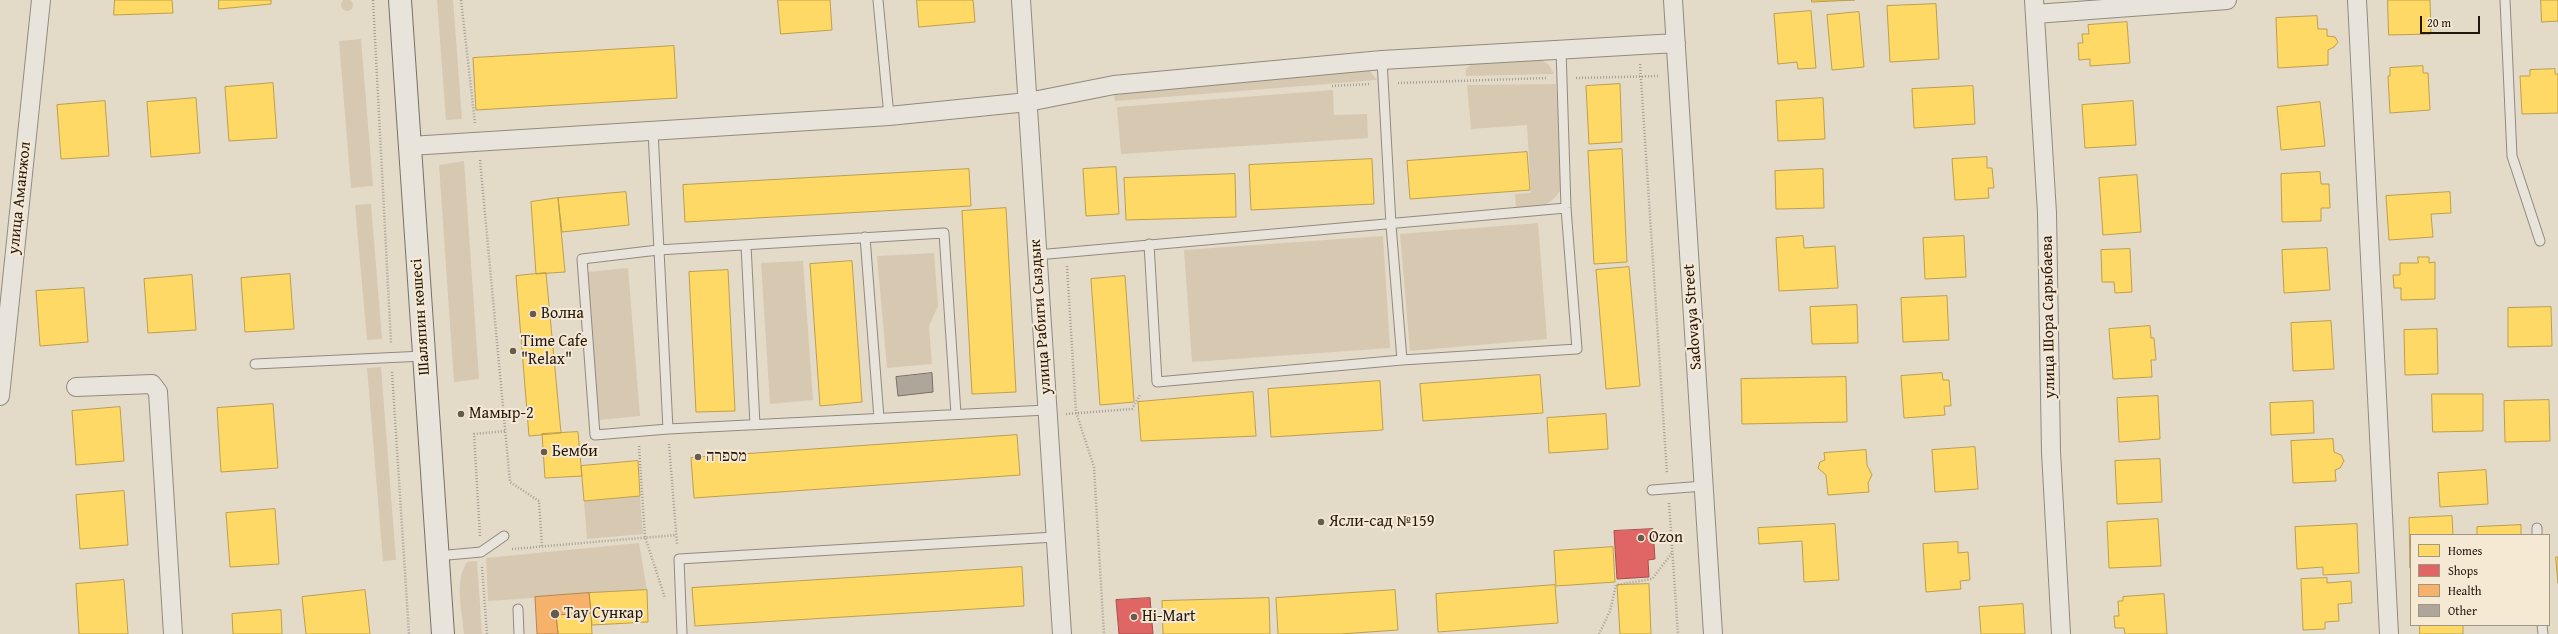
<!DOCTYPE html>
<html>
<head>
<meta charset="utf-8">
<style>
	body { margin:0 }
	#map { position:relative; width:2558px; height:634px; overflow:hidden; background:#e4dac8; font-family:"Gentium Book Plus",serif }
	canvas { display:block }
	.legend { position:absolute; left:2410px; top:534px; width:140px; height:92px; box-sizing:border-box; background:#f5e9d3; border:1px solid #a19584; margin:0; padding:5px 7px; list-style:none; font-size:12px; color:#24170d }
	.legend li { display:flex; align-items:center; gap:8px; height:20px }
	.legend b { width:20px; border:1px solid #a19584 }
	.scale { position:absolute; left:2420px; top:16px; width:60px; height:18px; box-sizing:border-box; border:2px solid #24170d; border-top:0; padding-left:5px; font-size:12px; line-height:14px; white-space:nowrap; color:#24170d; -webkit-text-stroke:3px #f5e9d3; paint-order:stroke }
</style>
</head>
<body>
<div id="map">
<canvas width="2558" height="634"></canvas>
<ul class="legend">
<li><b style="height:11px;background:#ffd966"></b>Homes</li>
<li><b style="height:11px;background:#e06666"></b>Shops</li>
<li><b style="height:11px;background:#f6b26b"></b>Health</li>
<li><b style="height:11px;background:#aea69a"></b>Other</li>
</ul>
<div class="scale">20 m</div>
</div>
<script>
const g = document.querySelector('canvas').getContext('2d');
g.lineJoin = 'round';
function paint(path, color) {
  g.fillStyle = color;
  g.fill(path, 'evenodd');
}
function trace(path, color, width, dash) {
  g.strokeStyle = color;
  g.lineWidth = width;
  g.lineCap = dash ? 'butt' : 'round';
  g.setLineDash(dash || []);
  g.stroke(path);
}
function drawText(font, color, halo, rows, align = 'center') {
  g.font = font + ' "Gentium Book Plus","Frank Ruhl Libre",serif';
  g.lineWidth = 4;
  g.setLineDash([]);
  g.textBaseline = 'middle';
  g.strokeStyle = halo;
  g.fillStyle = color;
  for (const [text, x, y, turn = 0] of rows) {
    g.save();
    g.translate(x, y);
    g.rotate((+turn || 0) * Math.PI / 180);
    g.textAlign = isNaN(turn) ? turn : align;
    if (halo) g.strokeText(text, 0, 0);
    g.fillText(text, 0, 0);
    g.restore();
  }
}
const green = new Path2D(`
	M341 5a6 6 0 1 1 12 0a6 6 0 1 1-12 0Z
	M 437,0 L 453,0 L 462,119 L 446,120 Z
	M 361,39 L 373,186 L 351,188 L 339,41 Z
	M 1538,57 L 1549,65 L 1554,74 L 1466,76 L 1466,69 L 1476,60 Z
	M 1368,68 L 1377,80 L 1115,101 L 1113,89 Z
	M 1556,84 L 1563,186 C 1550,209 1540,206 1516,209 L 1515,194 L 1531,193 L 1527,125 L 1471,129 L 1467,85 Z
	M 1333,90 L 1334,115 L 1367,114 L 1368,138 L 1121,154 L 1117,107 Z
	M 464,161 L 479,379 L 454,382 L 439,165 Z
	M 371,204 L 382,339 L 367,340 L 355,205 Z
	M 1538,223 L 1547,339 L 1410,351 L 1400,234 Z
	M 1383,236 L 1390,348 L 1192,362 L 1184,250 Z
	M 934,253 L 938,306 L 929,326 L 932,364 L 887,368 L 877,256 Z
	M 803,261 L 813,400 L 770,404 L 761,263 Z
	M 628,268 L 640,416 L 599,420 L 588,272 Z
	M 381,367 L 396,560 L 383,561 L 367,368 Z
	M 640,496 L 643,534 L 587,539 L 584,501 Z
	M 639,543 L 647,590 L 488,601 L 486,558 Z
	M 477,561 L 482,634 L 464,634 C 462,611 454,582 467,562 Z`);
const homes = new Path2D(`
	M 115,0 L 172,0 L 173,13 L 114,15 Z
	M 219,0 L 271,0 L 271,4 L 219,9 Z
	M 778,0 L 830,0 L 832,30 L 781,34 Z
	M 917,0 L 973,0 L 975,22 L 919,27 Z
	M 1812,0 L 1855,0 L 1812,2 Z
	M 2388,0 L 2430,0 L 2431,34 L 2389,35 Z
	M 2541,0 L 2558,0 L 2558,21 L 2542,22 Z
	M 1936,4 L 1939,59 L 1890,62 L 1887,6 Z
	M 1811,11 L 1816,68 L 1798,69 L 1797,62 L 1778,64 L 1774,14 Z
	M 1859,12 L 1864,67 L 1832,70 L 1827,15 Z
	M 2317,16 L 2318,29 L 2327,29 L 2327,36 L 2335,37 L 2338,42 L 2334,47 L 2328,50 L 2328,65 L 2278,68 L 2276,18 Z
	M 2127,22 L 2130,63 L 2090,66 L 2090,59 L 2079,60 L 2078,43 L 2083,43 L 2082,34 L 2089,34 L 2088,25 Z
	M 674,46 L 677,98 L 476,110 L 473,58 Z
	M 2423,66 L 2423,73 L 2428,73 L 2430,110 L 2390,113 L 2388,76 L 2390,76 L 2390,68 Z
	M 2555,69 L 2555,74 L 2558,74 L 2558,113 L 2522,114 L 2520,76 L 2530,76 L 2530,70 Z
	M 273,83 L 277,138 L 229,141 L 225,87 Z
	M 1620,84 L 1622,142 L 1589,144 L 1586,86 Z
	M 1973,86 L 1975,124 L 1914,128 L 1912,89 Z
	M 196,98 L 200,153 L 151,157 L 147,102 Z
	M 1823,98 L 1825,139 L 1778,141 L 1776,101 Z
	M 105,101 L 109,156 L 61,159 L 57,105 Z
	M 2133,101 L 2136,145 L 2085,148 L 2082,105 Z
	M 2320,102 L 2325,146 L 2281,150 L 2277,107 Z
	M 1622,149 L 1627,262 L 1594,264 L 1588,151 Z
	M 1527,152 L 1530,190 L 1410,199 L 1407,161 Z
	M 1987,157 L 1987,168 L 1992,168 L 1994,188 L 1988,188 L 1989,198 L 1955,200 L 1952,159 Z
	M 1372,159 L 1374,204 L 1251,210 L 1249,165 Z
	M 1116,167 L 1119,214 L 1086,216 L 1083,169 Z
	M 969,169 L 971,206 L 685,222 L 683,185 Z
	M 1823,169 L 1824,208 L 1776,209 L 1775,171 Z
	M 2320,172 L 2321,184 L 2329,184 L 2330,208 L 2321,208 L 2321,221 L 2282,222 L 2281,174 Z
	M 1235,174 L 1236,217 L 1126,220 L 1124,178 Z
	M 2137,175 L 2141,232 L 2103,235 L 2099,178 Z
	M 626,192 L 629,225 L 562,232 L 558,198 Z
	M 2450,192 L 2451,213 L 2431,214 L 2433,237 L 2389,240 L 2386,196 Z
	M 558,198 L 565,272 L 536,274 L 531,202 Z
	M 1006,208 L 1016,392 L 972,394 L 962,211 Z
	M 1803,236 L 1804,248 L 1835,246 L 1838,288 L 1779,291 L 1776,238 Z
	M 1964,236 L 1966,277 L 1925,279 L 1923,238 Z
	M 2327,248 L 2330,290 L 2284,293 L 2282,250 Z
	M 2130,249 L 2132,292 L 2115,293 L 2114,282 L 2102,282 L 2101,250 Z
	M 2418,257 L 2429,257 L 2429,263 L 2435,262 L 2435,299 L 2401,300 L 2401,288 L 2394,288 L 2393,275 L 2400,275 L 2400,263 L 2418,263 Z
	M 852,261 L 862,402 L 820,406 L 810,264 Z
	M 1629,267 L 1640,386 L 1606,389 L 1596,270 Z
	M 728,270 L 735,411 L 696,412 L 689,272 Z
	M 546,273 L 561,433 L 529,436 L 516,276 Z
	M 290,274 L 294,329 L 245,332 L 241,278 Z
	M 192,275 L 196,330 L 148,333 L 144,279 Z
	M 1125,276 L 1134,402 L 1100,405 L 1091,279 Z
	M 84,288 L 88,342 L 40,346 L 36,291 Z
	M 1947,296 L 1949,340 L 1903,342 L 1901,298 Z
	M 1857,305 L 1858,343 L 1812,344 L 1810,307 Z
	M 2551,307 L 2552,346 L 2508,347 L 2508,308 Z
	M 2331,321 L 2334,369 L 2293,371 L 2291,323 Z
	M 2150,326 L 2151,338 L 2154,338 L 2156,360 L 2151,360 L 2152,377 L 2113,379 L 2109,329 Z
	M 2437,329 L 2438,374 L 2405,375 L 2404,330 Z
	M 1942,373 L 1943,380 L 1949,380 L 1951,406 L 1944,406 L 1945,415 L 1904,418 L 1901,376 Z
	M 1540,375 L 1543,413 L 1423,421 L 1420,384 Z
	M 1846,377 L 1847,422 L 1742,424 L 1741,379 Z
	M 1380,381 L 1383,430 L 1271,437 L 1268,389 Z
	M 1253,392 L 1256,436 L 1141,441 L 1138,402 Z
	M 2432,394 L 2483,394 L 2483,431 L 2433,432 Z
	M 2158,396 L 2160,439 L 2119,442 L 2117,398 Z
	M 2549,400 L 2550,441 L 2505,442 L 2504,401 Z
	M 2313,401 L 2314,433 L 2271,435 L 2270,403 Z
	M 273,404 L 278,468 L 221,472 L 217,408 Z
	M 120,407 L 124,461 L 76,465 L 72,411 Z
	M 1606,414 L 1608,449 L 1549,453 L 1547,418 Z
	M 578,432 L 582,476 L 545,478 L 542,434 Z
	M 1017,435 L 1020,475 L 694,498 L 691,458 Z
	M 2333,439 L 2334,452 L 2341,455 L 2344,461 L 2340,468 L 2335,470 L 2336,481 L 2293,483 L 2291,441 Z
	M 1975,447 L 1978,489 L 1935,492 L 1932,450 Z
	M 1866,450 L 1867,465 L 1872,475 L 1868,483 L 1869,492 L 1828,495 L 1826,475 L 1818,468 L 1820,462 L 1825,460 L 1824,453 Z
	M 2160,459 L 2162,502 L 2117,504 L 2115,461 Z
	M 638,461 L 640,496 L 584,501 L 581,466 Z
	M 2486,470 L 2488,504 L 2440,507 L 2438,473 Z
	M 124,491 L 128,545 L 80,549 L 76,495 Z
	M 275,509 L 279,564 L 230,567 L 226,513 Z
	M 2452,516 L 2453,535 L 2411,535 L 2410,568 L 2409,518 Z
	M 2158,519 L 2161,566 L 2109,568 L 2107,522 Z
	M 1835,524 L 1839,580 L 1804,582 L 1802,541 L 1759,544 L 1758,528 Z
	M 2357,524 L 2359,573 L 2323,575 L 2323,567 L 2297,569 L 2295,527 Z
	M 2521,525 L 2521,535 L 2477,535 L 2477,527 Z
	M 1958,542 L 1958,553 L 1968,552 L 1970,580 L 1960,581 L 1961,589 L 1926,592 L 1923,544 Z
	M 1613,547 L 1615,582 L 1556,586 L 1554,551 Z
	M 2556,557 L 2558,557 L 2558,583 Z
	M 1022,567 L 1024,606 L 695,626 L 692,588 Z
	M 2327,578 L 2327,583 L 2351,581 L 2352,603 L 2338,604 L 2339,621 L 2325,622 L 2325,629 L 2303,630 L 2301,579 Z
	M 124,580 L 128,634 L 79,634 L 76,584 Z
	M 1649,584 L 1651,634 L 1620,634 L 1617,585 Z
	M 1555,585 L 1558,623 L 1438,632 L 1436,594 Z
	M 365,590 L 370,634 L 306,634 L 302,597 Z
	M 647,590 L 648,622 L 592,625 L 589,593 Z
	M 1395,590 L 1398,630 L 1340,634 L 1278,634 L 1276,598 Z
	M 2164,594 L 2167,634 L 2125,634 L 2124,628 L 2115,628 L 2114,616 L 2119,616 L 2118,601 L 2123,601 L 2123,597 Z
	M 1269,598 L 1270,634 L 1163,634 L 1162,601 Z
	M 2023,604 L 2025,634 L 1981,634 L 1979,607 Z
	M 281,610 L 282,634 L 233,634 L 232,614 Z
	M 591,613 L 592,634 L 558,634 L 556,615 Z
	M 2420,625 L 2463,625 L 2463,634 L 2420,634 Z`);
const shops = new Path2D(`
	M 1653,529 L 1655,559 L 1648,560 L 1649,577 L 1617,579 L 1614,531 Z
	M 1150,598 L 1153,634 L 1119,634 L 1116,600 Z`);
const health = new Path2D(`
	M 589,593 L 591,613 L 556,615 L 558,634 L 537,634 L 535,597 Z`);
const building = new Path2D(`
	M 932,373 L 933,392 L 898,396 L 896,377 Z`);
const path = new Path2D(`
	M 373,0 L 391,343
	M 461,0 L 475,123
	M 1640,64 L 1667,474
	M 1576,78 L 1659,76
	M 1398,83 L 1547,78
	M 1332,86 L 1369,84
	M 480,160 L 510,482 L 539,501 L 542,546
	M 1067,266 L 1076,412 L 1094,467 L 1104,634
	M 392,372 L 409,634
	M 1066,414 L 1132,409 L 1140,395
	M 669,444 L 677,544
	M 639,446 L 645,537 L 665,598
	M 1669,503 L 1678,634
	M 480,536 L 474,434 L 506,431
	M 512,549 L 676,535
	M 482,567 L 487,634
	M 1599,634 L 1610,611 L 1616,585 L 1652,579 L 1672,553`);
const lane = new Path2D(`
	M 878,0 L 889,116
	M 2505,0 L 2512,156 L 2540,241
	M 1382,60 L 1391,225 L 1402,360
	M 653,131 L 668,429 L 1047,410
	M 865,237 L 879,418
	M 1149,244 L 1157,382 L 1402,360 L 1577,349 L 1566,208 L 1561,49
	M 746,245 L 755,425
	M 1037,255 L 1566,208
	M 255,364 L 424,356
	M 668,429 L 595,435 L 582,259 L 658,250 L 944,233 L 956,414
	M 1652,490 L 1704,486
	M 2537,528 L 2537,535
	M 437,556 L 481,552 L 504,536
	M 518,609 L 519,634
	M 2542,625 L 2543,634
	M 682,634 L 679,559 L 1055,537`);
const street = new Path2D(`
	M 1021,0 L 1062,634
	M 1673,0 L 1713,634
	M 2034,0 L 2047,213 L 2051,452 L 2061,634
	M 2357,0 L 2389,634
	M 2035,14 L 2227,0
	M 410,146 L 889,116 L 1028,102 L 1114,85 L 1382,60 L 1676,43
	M 76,387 L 152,384 L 158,392 L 173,634
	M 0,396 L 41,0`);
const secondary = new Path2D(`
	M 400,0 L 443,634`);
const markers = [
	[533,314,4,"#675b4e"],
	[513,351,4,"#675b4e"],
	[461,414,4,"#675b4e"],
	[544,452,4,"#675b4e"],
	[698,457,4,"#675b4e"],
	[1321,522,4,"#675b4e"],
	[1641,538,4,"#675b4e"],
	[555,614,5,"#675b4e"],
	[1134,617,4,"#675b4e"]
];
const streetNames = [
	["улица Аманжол",20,198,-84],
	["Шаляпин көшесі",421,317,-94],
	["улица Рабиги Сыздык",1041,317,-94],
	["Sadovaya Street",1693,317,-94],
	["улица Шора Сарыбаева",2049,317,-91]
];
const poiNames = [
	["Волна",541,314],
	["Time Cafe",521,342],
	["\"Relax\"",521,360],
	["Мамыр-2",469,414],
	["Бемби",552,452],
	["מספרה",706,457],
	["Ясли-сад №159",1329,522],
	["Ozon",1649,538],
	["Тау Сункар",564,614],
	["Hi-Mart",1142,617]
];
paint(green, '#d7c9b1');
paint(homes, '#ffd966');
trace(homes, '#bd9f4b', 1);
paint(shops, '#e06666');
trace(shops, '#a84e4b', 1);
paint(health, '#f6b26b');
trace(health, '#b7844f', 1);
paint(building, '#aea69a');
trace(building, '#776f65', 1);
trace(lane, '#918a7f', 11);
trace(street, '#918a7f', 20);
trace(secondary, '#776f65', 24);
trace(path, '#a39e96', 2.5, [1, 2]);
trace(lane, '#e9e4db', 9);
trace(street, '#e9e4db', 18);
trace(secondary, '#e9e4db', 22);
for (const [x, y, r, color] of markers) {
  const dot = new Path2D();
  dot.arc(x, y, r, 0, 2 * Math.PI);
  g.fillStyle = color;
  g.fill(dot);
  trace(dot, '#f5e9d3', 1.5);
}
drawText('16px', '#24170d', '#f5e9d3', streetNames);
drawText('16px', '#24170d', '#f5e9d3', poiNames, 'left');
</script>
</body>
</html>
